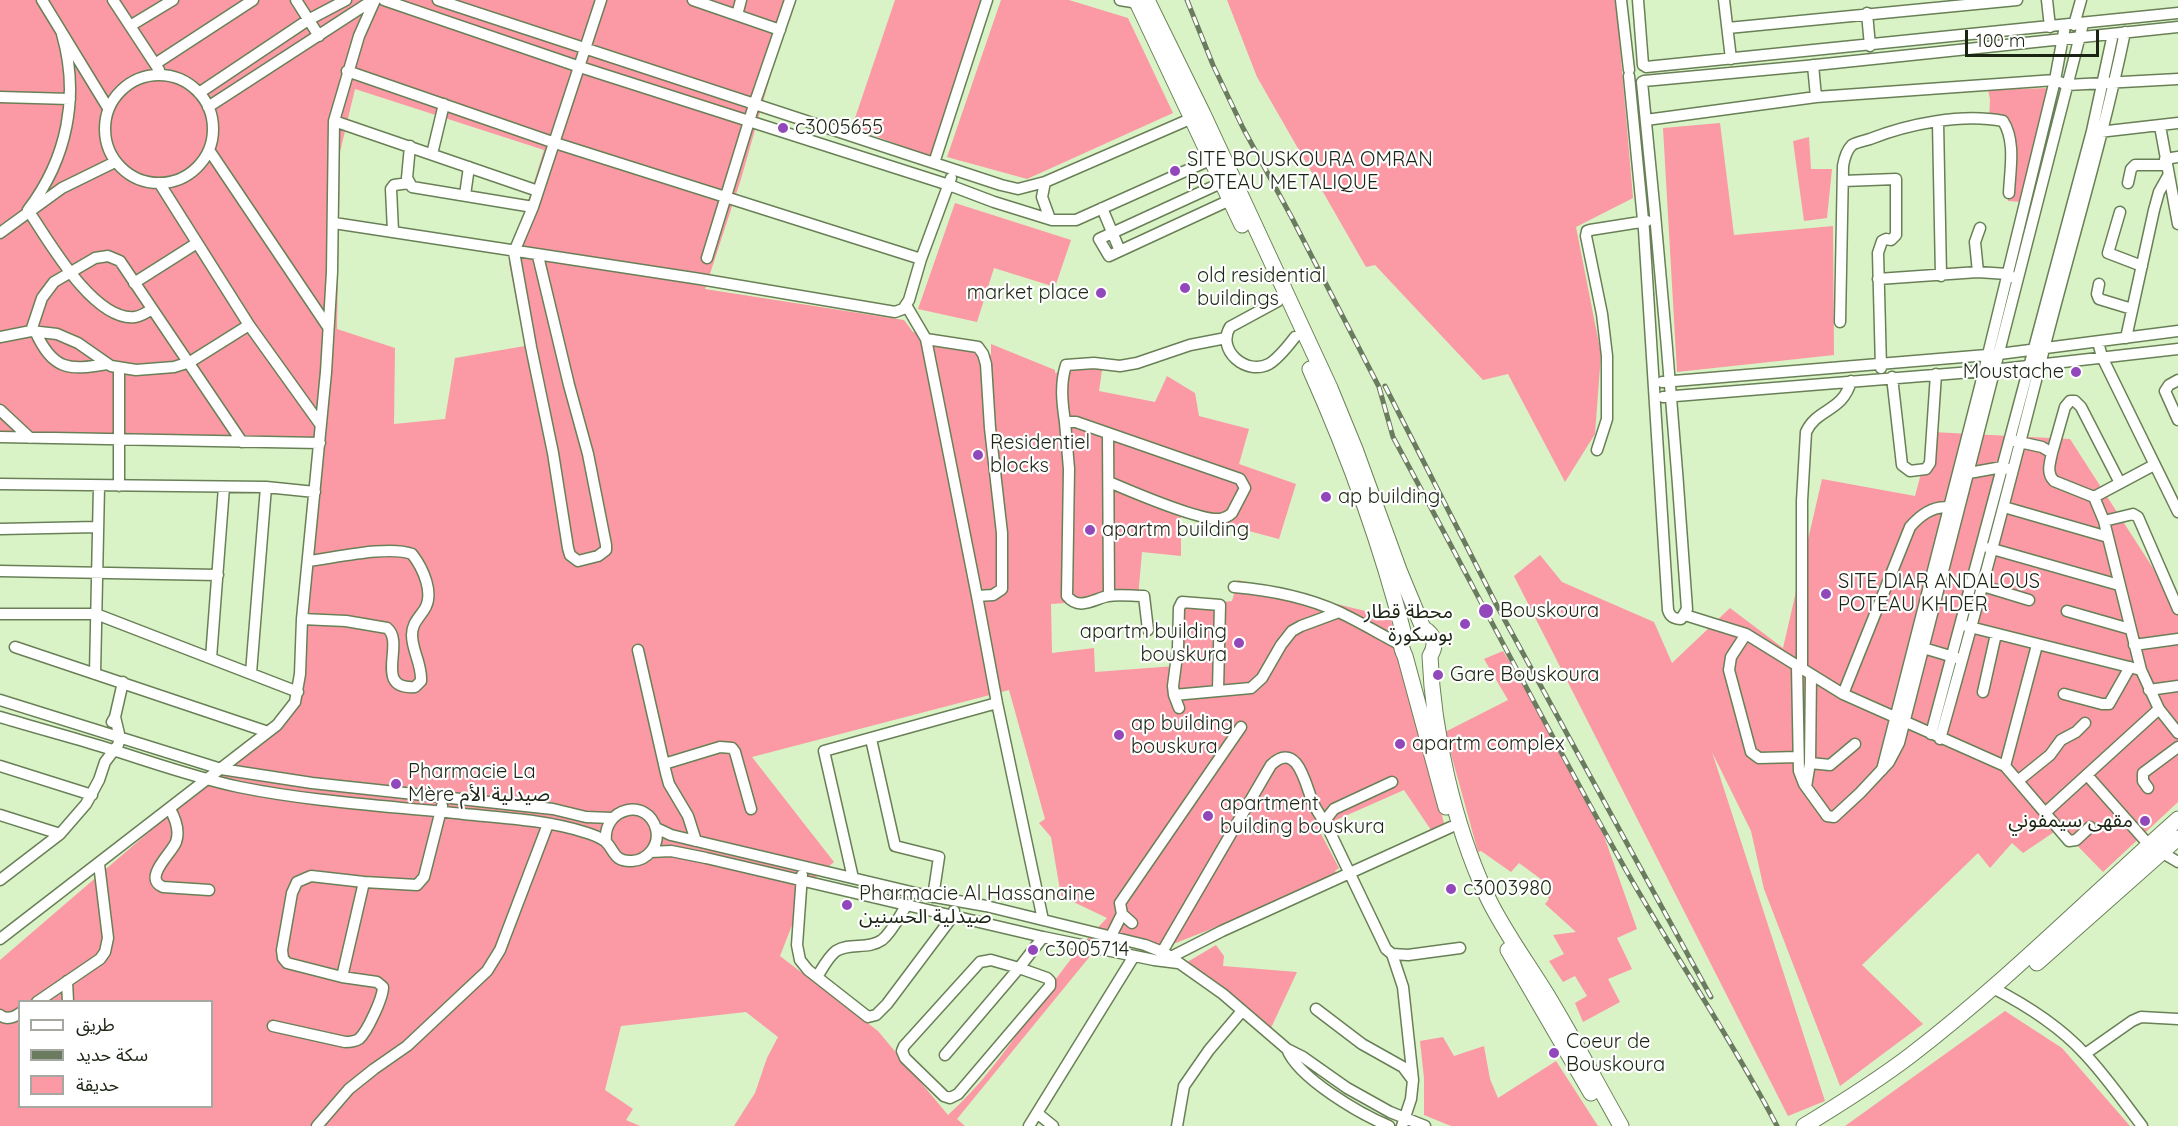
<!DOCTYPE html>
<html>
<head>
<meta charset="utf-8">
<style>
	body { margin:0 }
	#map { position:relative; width:2178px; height:1126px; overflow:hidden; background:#d9f3c6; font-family:Quicksand,"Noto Sans Arabic",sans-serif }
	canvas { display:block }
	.legend { position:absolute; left:18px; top:1000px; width:195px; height:108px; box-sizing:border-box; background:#fff; border:2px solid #a4a8a1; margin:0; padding:8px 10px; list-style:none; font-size:18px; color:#1c2514 }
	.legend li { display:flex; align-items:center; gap:12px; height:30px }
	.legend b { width:30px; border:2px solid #a4a8a1 }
	.scale { position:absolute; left:1965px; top:30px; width:134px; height:27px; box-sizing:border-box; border:3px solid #1c2514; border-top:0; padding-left:8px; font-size:18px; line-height:21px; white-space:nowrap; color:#1c2514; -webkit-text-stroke:4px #fff; paint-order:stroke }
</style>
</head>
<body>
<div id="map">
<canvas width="2178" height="1126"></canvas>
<ul class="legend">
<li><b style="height:8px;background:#fff"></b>طريق</li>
<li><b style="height:8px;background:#6b7b5f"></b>سكة حديد</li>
<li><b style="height:16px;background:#fb99a5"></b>حديقة</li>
</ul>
<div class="scale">100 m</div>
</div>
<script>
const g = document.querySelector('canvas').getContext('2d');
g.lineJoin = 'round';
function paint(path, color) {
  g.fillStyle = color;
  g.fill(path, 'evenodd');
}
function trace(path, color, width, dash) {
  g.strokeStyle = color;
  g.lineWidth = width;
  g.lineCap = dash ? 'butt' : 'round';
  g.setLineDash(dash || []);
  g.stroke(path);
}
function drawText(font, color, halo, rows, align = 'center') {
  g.font = font + ' Quicksand,"Noto Sans Arabic",sans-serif';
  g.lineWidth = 4.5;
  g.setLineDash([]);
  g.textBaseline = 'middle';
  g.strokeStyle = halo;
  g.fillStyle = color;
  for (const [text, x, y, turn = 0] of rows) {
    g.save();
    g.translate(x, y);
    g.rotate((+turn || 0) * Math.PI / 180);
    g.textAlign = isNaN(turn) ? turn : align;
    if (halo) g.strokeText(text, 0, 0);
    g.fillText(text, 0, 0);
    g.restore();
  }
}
const green = new Path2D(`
	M 0,0 L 792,0 L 741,179 L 705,289 L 904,320 L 913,332 L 941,336 L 991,355 L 991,344 L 1055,370 L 1055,373 L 1103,363 L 1099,391 L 1155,402 L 1167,376 L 1195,393 L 1199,416 L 1249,429 L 1239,464 L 1296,484 L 1279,539 L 1181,513 L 1181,556 L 1142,552 L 1138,598 L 1051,604 L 1052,653 L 1094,648 L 1095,672 L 1175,666 L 1177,607 L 1232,601 L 1238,580 L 1390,617 L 1445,827 L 1433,833 L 1404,790 L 1318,828 L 1339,868 L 1335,871 L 1338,879 L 1163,948 L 1109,933 L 957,1119 L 965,1126 L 734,1126 L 755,1093 L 767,1058 L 778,1037 L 746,1012 L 621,1026 L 605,1090 L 633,1109 L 626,1120 L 640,1126 L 0,1126 L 0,960 L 298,704 L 325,443 L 0,437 ZM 355,89 L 544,150 L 509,263 L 525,346 L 455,358 L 445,419 L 394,424 L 395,348 L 337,329 L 340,152 ZM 1009,690 L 1045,819 L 1039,823 L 1051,837 L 1061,896 L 1107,918 C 1047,977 1012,1058 948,1115 L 878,1031 L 780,956 L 808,884 L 834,862 L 752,757 ZM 20,1002 L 212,1002 L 212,1106 L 20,1106 Z
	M 895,0 L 981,0 L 930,157 L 852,127 Z
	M 1001,0 L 1069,0 L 1128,18 L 1173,113 L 1027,179 L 947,157 Z
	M 1227,0 L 1616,0 L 1633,198 L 1576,227 L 1601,354 L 1595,434 L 1565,482 L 1508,374 L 1483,380 L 1375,265 L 1366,267 L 1257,77 Z
	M 2050,88 L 2022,202 L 2008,201 L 2004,128 L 1989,123 L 1990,99 L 1988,90 Z
	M 1720,123 L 1734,235 L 1833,226 L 1834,355 L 1677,372 L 1663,128 Z
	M 1809,137 L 1811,169 L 1832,169 L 1827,218 L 1804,221 L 1793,141 Z
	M 955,203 L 1071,240 L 1055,287 L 994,268 L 977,322 L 918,309 Z
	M 1932,432 L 2070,439 L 2178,607 L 2178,802 L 2103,872 L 2060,828 L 2023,853 L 2012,843 L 1990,868 L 1978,853 L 1862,965 L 1923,1024 L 1840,1086 L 1764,889 L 1751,831 L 1712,752 L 1825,1101 L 1788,1116 L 1514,576 L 1540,555 L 1562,582 L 1654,622 L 1672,663 L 1730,608 L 1783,648 L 1822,479 L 1915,496 Z
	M 1503,651 L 1523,683 L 1604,836 L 1637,929 L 1617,938 L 1632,969 L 1608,979 L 1620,1002 L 1583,1022 L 1575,1003 L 1587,996 L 1575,976 L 1563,982 L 1549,961 L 1564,954 L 1553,935 L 1576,932 L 1545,904 L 1549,899 L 1547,896 L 1553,888 L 1519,863 L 1511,872 L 1481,851 L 1478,852 L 1445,732 L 1508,700 L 1484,659 Z
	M 1216,945 L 1224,956 L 1223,966 L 1297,972 L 1271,1028 L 1184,964 Z
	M 2005,1011 L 2062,1048 L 2130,1126 L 1845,1126 Z
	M 1443,1037 L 1454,1056 L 1484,1046 L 1490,1079 L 1498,1098 L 1556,1061 L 1598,1126 L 1451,1126 L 1424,1115 L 1424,1078 L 1420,1041 Z`);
const street = new Path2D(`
	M 42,0 L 108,108
	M 113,0 L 159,70
	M 296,0 L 319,36
	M 384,0 L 580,67 L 949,185 L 994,202 L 1052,220 L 1076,220 L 1210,160
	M 438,0 L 1001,185 L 1018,189 L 1045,182 L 1197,116
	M 693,0 L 780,30
	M 1120,0 L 1138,3
	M 1621,0 L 1629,70
	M 1638,0 L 1643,65
	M 1724,0 L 1731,59
	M 2047,0 L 2050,27
	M 1867,13 L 1870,46
	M 737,15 L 741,0
	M 2074,25 L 2081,0
	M 130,26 L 173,0
	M 1728,28 L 2017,0
	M 62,34 C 80,96 67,159 28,210 C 48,240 94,322 135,317 C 142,316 146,313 152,309
	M 155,64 L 253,0
	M 1813,65 L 1816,97
	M 1646,67 L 2178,13
	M 347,71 L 555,143 L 921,259
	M105 129a54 54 0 1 1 108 0a54 54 0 1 1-108 0Z
	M 1629,76 L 1644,230 L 1668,610 C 1670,617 1674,619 1681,619 L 1687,609 C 1675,433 1660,257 1642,82
	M 1644,81 L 1806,66 L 2178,27
	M 199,93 L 308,20 L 346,0
	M 0,97 L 70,99
	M 208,107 L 373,0
	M 1646,120 L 1816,97 L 2055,80 L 2067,85 L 2178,79
	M 334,121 L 538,191
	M 1938,122 L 1941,276
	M 2160,126 L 2178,224
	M 2099,132 L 2178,123
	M 410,146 L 407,178 L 412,187 L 533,207
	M 209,150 L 328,327
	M 432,154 L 444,104
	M 2165,159 L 2178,157
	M 934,163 L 987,0
	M 1843,181 L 1896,179 L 1896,235 L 1891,240 L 1886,239 L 1882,241 L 1878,253 L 1881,368
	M 1045,182 L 1042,197 L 1050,219
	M 1221,183 L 1099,239 L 1109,256 L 1230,200
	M 2128,183 L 2131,169 L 2135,165 L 2166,165
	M 160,184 L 249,325 L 320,424
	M 465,195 L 469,167
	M 1102,208 L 1120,251
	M 2120,212 L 2108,253 L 2142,266
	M 334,223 L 700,279 L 895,312 L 903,309 L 909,300 L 921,259 L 951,178
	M 393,231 L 391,189 L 394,185 L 409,183
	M 0,233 L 62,188 L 115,162
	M 538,256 L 569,385 L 588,454 L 606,545 L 606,550 L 598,556 L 578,561 L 570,555 L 568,548 L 553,453 L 531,347 L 514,252 L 533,207 L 601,0
	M 707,258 L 754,105 L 790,0
	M 1978,272 L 1975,242 L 1980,228
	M 1878,279 L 1978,272 L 2007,274 L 2012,277
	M 134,283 L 197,243
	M 2099,284 L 2097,294 L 2099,299 L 2132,309
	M 1278,301 L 1230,327 C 1216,350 1246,376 1269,364 C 1279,358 1288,346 1295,337
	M 906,305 L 926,339 L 977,596 L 993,595 L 1002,589 L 1002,533 L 990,428 L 986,364 L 983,354 L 978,347 L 926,339
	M 1840,322 L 1843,166 C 1844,160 1847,150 1852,145 C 1857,142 1864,141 1870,139 C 1908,124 1962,113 2003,121 C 2016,141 2010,170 2009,193
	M 31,331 L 42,298 L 54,282 L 95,258 L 108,256 L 120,261 L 242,442
	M 35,331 C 53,370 68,371 107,364
	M 0,337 L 31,331 L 57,334 L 78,343 L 111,366 L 136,370 L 174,367 L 190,362 L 249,325
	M 2126,338 L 2154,210 L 2159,192 L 2168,176
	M 2098,342 L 2102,357 L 2178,512
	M 1892,377 L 1902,465 L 1910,471 L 1926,469 L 1930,463 L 1936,374
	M 2178,380 L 2169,385 L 2165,391 L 2178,420
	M 1662,382 L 1999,354 L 2178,331
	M 1663,397 L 1984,371 L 2178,349
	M 0,410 L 30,438
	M 1065,422 L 1069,469 L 1067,596 C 1079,611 1094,599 1108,596 C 1119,594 1132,596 1144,596 L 1148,630
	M 1108,434 L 1109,596
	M 0,437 L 320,443
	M 2015,441 L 2042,447 L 2052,453 C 2050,463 2046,473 2054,481 L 2094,497 L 2104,521 L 2141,670 L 2159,709 L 2178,733
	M 1597,450 L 1607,419 L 1607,356 L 1602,314 L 1586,236 L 1587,231 L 1590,230 L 1647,221
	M 2052,453 L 2065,407 L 2070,401 L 2075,401 L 2081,407 L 2120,483
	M 1969,473 L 2002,467 L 2008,469
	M 1109,482 C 1130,491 1200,521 1220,519 C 1224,518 1229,516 1232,513 L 1245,488 L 1240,479 L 1076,422 L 1065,422 C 1062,402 1060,384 1066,365 L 1094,363 L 1120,366 L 1137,363 L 1190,345 L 1226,338
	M 0,484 L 266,487 L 315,492
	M 119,486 L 119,369
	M 2094,497 L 2154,465
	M 2004,507 L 2108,537
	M 2104,521 L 2133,514 L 2138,517 L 2178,609
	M 0,529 L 97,527
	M 1989,548 L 2119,585
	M 0,571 L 218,575
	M 1983,586 L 2029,600
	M 1234,587 C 1270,590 1306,597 1339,612 C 1360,622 1380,634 1401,645
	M 977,596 L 997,703 L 1043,920
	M 2067,611 L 2130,629
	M 0,614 L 96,614 L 298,692
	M 1685,615 L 1746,634 L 1843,694 L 2005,766 L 2069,841 L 2076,840 L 2090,827
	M 302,619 L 346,621 L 387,628 C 406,643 372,690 415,687 L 421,681 C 422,664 412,651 412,635 C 412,624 418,619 424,610 C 435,594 423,568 412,554 C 389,545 334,558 308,561
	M 1966,626 L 2141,670
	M 1746,634 L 1731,657 L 1729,670 L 1751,752 L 1759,758 L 1798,757
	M 2134,645 L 2178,639
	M 15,647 L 268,732
	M 1920,647 L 1957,658
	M 638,650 L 666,773 L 669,784 L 688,816 L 696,841
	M 211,658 L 224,487
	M 1797,666 L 1799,771 L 1804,784 L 1825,813 L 1827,816 L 1834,817 L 1860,793 L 1889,762 L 1899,743 L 2083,24
	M 1802,668 L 1802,501 L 1806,432 C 1817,408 1843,412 1851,381
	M 251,673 L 266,487
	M 95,674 L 99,486
	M 2149,690 L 2178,686
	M 1983,692 L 1996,634
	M 1843,694 L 1910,527 C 1922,513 1937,503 1956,509
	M 2064,694 L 2102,704 L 2109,704 L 2130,667
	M 1174,695 L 1251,688 L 1262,678 L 1281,645 L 1292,631 L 1301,626 L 1339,612
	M 0,700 L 221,769 L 312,783 L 553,809 L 586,817 L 612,818
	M 1179,708 L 1174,695 L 1173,686 L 1178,648 L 1179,608 L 1182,602 L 1220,605 L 1218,690
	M 0,717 C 33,727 67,736 100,746 C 146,760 192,777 239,787 C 313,802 389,806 464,814 C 504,818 546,820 584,832 C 591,834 599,837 605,841 C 615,850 613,862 632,861 C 648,860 660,845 656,829 C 648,797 602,807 606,842
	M 112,722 L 115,717 L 123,682
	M 1931,734 L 2092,131 L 2113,34
	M 871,739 L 895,846 L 939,857 L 933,897
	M 1940,739 C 1977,609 2011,479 2044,349 C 2071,243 2103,139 2125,32
	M 1810,763 L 1830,765 L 1855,744
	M 664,764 L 720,747 L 732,748 L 735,752 L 751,809
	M 0,766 L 92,795
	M 2005,766 L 2037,645
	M 1882,770 L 1984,371 L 2055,80 L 2065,26
	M 2087,775 L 2149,845 L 2178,862
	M 2019,780 L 2050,755 L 2061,740 L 2076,732 L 2085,723
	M 1392,782 L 1334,809 L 1327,818 L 1326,824 L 1386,949 L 1392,954 L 1403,987 L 1413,1080 L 1411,1099 L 1402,1126
	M 1806,787 L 1810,763 L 1811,674
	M 2148,788 L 2143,781 L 2143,773 L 2178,747
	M 170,809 C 175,818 180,831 176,842 C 172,853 142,878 163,887 L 209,890
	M 2046,812 L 2159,709
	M 0,815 L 60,834
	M 656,828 L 671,835 L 924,895 L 986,906 L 1145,945 L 1165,953 L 1223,994 L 1287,1049 L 1303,1057 L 1347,1088 L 1390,1112 L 1425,1126
	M 650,852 L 671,851 L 706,858 L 1043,937 L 1154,960 L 1178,963
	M 802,875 L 797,945 L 800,960 L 808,970 L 868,1017 L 876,1015 L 887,1004 L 953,916 L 954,911
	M 853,878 L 824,751 L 997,703
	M 0,880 L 60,834 L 86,804 L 99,780 L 105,762 L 118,745 L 120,738 L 115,717
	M 1132,923 L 1122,914 L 1120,903 L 1241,727
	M 1111,936 L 1122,914
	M 0,939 L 277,725 L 295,702 L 300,674 L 302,619 L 326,372 L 332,272 L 334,121 L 359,36 L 375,0
	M 1392,954 L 1408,955 L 1460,948
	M 1161,958 L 1162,952 L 1271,765 C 1298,739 1306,787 1313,803 C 1317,811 1321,817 1326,824
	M 1166,961 L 1171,957 L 1222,931 L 1451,827
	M 342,977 L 364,882
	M 817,977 C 822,969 828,957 836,951 C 850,942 868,950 882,940 C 892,932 899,917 906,906
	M 67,981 L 68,1002
	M 1993,988 C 2026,1005 2059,1026 2084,1053 C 2105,1075 2123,1101 2142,1126
	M 37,1002 L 100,959 L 105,952 L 108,938 L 99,864
	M 1316,1009 L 1362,1044 L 1403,1067 L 1412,1079
	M 0,1015 C 6,1020 13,1018 20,1013
	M 273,1026 L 345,1042 C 350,1042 354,1042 359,1039 C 367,1032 383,998 383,987 L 377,982 L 342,977 L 287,963 L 283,958 L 282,950 L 292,893 L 297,882 L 311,876 L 364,882 L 417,885 L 424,877 L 442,806
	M 1287,1049 C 1298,1078 1360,1114 1389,1126
	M 2085,1054 L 2132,1021 L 2141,1017 L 2178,1019
	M 945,1055 L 1019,968 L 991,960 L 980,962 L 904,1046 L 902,1051 L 905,1058 L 944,1096 L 950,1098 L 958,1094 L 1050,986 L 1050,981 L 1047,978 L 1019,968 L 1043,937
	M 1037,1113 L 1053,1126
	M 317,1126 L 349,1089 L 374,1069 L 407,1046 L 487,971 L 500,950 L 548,824
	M 1029,1126 L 1134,956
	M 1177,1126 L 1184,1086 L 1209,1050 L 1242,1011`);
const secondary = new Path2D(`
	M 1136,0 L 1242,225
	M 1147,0 L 1203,114 L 1330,388 L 1355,449 L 1399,570 L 1423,628 C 1435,635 1437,645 1430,656 C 1433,733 1454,824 1486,894 C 1502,929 1527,962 1547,995 C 1573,1038 1596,1082 1621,1126
	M 1310,369 C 1348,454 1381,544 1404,635 C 1400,643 1401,648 1405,656 L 1446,807
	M 1508,950 L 1591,1093
	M 2037,963 L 2178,838
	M 1804,1126 C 1840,1104 1877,1081 1911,1055 C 2005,983 2089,898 2178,819`);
const rail = new Path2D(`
	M 1187,0 L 1213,65 L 1243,128 L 1292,218 L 1379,387 L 1393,437 C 1468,576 1541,718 1618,856 C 1669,948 1729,1034 1777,1126
	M 1385,386 L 1496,604 L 1711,997`);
const markers = [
	[783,128,6,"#9248ba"],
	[1175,171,6,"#9248ba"],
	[1185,288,6,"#9248ba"],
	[1101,293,6,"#9248ba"],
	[2076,372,6,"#9248ba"],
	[978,455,6,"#9248ba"],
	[1326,497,6,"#9248ba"],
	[1090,530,6,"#9248ba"],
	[1826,594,6,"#9248ba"],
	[1486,611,8,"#9248ba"],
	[1465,624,6,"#9248ba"],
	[1239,643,6,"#9248ba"],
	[1438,675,6,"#9248ba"],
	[1119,735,6,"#9248ba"],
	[1400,744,6,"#9248ba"],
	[396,784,6,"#9248ba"],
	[1208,816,6,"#9248ba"],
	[2145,821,6,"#9248ba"],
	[1451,889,6,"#9248ba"],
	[847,905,6,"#9248ba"],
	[1033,950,6,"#9248ba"],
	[1554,1053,6,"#9248ba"]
];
const poiNames = [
	["c3005655",795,128],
	["SITE BOUSKOURA OMRAN",1187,160],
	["POTEAU METALIQUE",1187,183],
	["old residential",1197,276],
	["buildings",1197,299],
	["market place",1089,293,"right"],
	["Moustache",2064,372,"right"],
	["Residentiel",990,443],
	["blocks",990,466],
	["ap building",1338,497],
	["apartm building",1102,530],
	["SITE DIAR ANDALOUS",1838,582],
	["POTEAU KHDER",1838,605],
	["Bouskoura",1500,611],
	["محطة قطار",1453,612,"right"],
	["بوسكورة",1453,635,"right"],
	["apartm building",1227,632,"right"],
	["bouskura",1227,655,"right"],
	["Gare Bouskoura",1450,675],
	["ap building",1131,724],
	["bouskura",1131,747],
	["apartm complex",1412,744],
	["Pharmacie La",408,772],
	["Mère صيدلية الأم",408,795],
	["apartment",1220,804],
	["building bouskura",1220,827],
	["مقهى سيمفوني",2133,821,"right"],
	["c3003980",1463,889],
	["Pharmacie Al Hassanaine",859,894],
	["صيدلية الحسنين",859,917],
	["c3005714",1045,950],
	["Coeur de",1566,1042],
	["Bouskoura",1566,1065]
];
paint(green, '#fb99a5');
trace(street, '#698057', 13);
trace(secondary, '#698057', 17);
trace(street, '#fff', 10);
trace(secondary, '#fff', 15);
trace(rail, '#6b7b5f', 5);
trace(rail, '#fff', 3, [9]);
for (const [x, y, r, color] of markers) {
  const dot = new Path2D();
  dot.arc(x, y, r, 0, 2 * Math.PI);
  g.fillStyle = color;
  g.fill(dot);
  trace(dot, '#fff', 2);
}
drawText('20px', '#1c2514', '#fff', poiNames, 'left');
</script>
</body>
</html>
